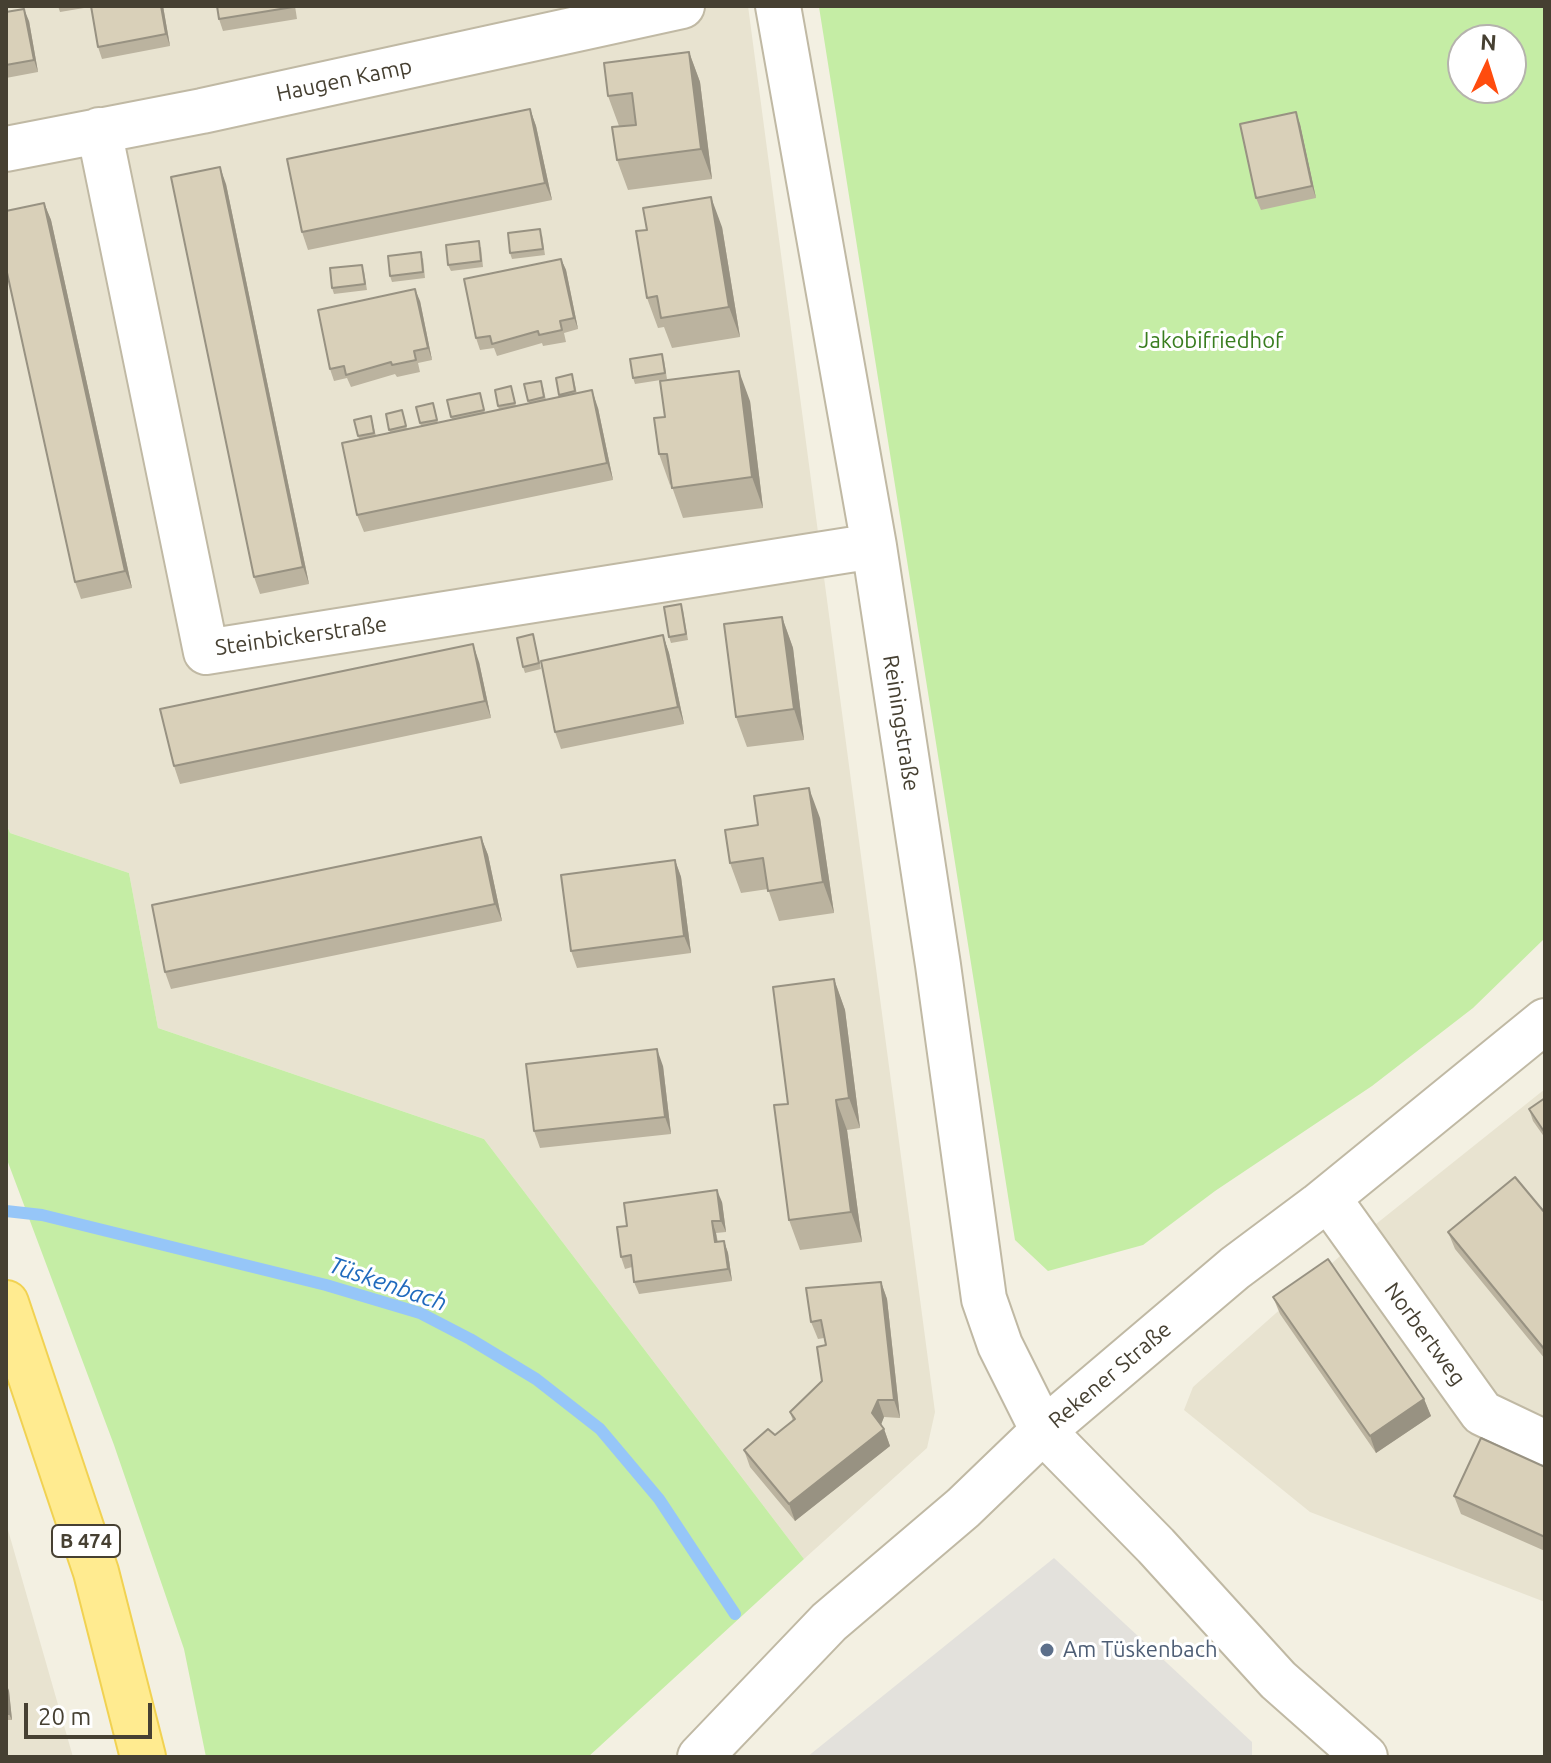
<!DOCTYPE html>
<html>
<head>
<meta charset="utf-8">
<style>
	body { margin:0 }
	#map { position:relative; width:1551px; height:1763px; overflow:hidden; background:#f3f0e2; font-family:Ubuntu,sans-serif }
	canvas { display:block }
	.frame { position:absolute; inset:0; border:8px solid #464032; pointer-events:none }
	.north { position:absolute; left:1447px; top:24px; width:80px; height:80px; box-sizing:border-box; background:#fff; border:2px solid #b5b3ad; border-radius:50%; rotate:4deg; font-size:22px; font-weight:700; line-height:32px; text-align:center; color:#464032 }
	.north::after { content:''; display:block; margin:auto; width:28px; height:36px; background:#ff4c0e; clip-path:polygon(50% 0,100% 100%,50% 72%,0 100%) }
	.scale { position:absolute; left:24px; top:1703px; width:128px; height:36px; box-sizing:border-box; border:4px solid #464032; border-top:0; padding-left:10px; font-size:24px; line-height:28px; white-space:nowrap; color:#464032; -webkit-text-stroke:6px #fff; paint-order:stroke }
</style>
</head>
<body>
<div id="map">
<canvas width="1551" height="1763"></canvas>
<div class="frame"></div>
<div class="north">N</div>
<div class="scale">20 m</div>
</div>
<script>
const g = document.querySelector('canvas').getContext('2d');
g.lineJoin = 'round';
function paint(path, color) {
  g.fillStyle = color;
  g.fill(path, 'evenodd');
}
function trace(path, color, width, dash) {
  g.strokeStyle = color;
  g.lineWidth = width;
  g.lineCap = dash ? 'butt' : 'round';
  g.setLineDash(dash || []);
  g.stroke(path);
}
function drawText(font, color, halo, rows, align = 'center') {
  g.font = font + ' Ubuntu,sans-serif';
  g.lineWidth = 6;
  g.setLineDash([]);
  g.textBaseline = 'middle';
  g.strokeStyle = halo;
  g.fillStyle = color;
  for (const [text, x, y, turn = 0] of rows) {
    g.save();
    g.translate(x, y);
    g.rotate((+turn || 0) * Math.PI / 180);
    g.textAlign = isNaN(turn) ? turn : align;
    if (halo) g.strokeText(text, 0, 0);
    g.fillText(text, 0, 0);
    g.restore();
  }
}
const residential = new Path2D(`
	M 6,6 L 748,6 L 935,1412 L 927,1448 L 804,1559 L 484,1139 L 158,1028 L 129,873 L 10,833 L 6,822 Z
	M 1545,1089 L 1545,1602 L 1310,1512 L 1184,1410 L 1193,1387 L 1376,1224 Z
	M 6,1523 L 73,1757 L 6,1757 Z`);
const green = new Path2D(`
	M 1545,6 L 1545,938 L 1473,1008 L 1372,1086 L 1215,1191 L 1143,1245 L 1048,1271 L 1015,1240 L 819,7 ZM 1463,40 L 1511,40 L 1511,88 L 1463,88 Z
	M 6,823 L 10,833 L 129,873 L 158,1028 L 484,1139 L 804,1559 L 588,1757 L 206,1757 L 184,1649 L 114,1445 L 6,1157 Z`);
const parking = new Path2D(`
	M 1054,1558 L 1252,1742 L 1252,1757 L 807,1757 Z`);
const stream = new Path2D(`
	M 6,1211 L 42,1215 L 326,1285 L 420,1313 L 470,1339 L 536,1379 L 600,1429 L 659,1499 L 735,1614`);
const minor = new Path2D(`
	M 778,6 L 874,546 L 938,965 L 984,1299 L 1000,1345 L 1043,1431 L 1156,1546 L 1278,1680 L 1365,1757
	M 99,130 L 206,652 L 874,546
	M 6,149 L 202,111 L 682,6
	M 1328,1198 L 1482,1413 L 1545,1443
	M 700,1757 L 829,1622 L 963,1508 L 1043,1431 L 1235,1268 L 1318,1206 L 1545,1021`);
const primary = new Path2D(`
	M 6,1303 L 96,1572 L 143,1757`);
const wall = new Path2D(`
	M 58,6 L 84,6 L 84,8 L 60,12 Z
	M 163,6 L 170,46 L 102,59 L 98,47 Z
	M 217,6 L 295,6 L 297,19 L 223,31 L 219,19 Z
	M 6,12 L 29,21 L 38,72 L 6,78 Z
	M 689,52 L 700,82 L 712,179 L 628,190 L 617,160 L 619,126 L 608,96 Z
	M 530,109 L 536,126 L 552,200 L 308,250 L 302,232 Z
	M 1300,124 L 1316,198 L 1261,210 L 1256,198 Z
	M 226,184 L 309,584 L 260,594 L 254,577 Z
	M 44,203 L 51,220 L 132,588 L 81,599 L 75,582 Z
	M 722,227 L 740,337 L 672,348 L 664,327 L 658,328 L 647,298 Z
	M 542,235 L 545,255 L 512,259 L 510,253 Z
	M 481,247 L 483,267 L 451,271 L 448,265 Z
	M 423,258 L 425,278 L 392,282 L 390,276 Z
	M 561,259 L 566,270 L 578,329 L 564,333 L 566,342 L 543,346 L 542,343 L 497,356 L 494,348 L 480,350 L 476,338 Z
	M 364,271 L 367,290 L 334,294 L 332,288 Z
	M 420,301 L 432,360 L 418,363 L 420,372 L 397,377 L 395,374 L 351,387 L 347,378 L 334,381 L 330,369 Z
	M 664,360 L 667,379 L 635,384 L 633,378 Z
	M 556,378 L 574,380 L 577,394 L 598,408 L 613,480 L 364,532 L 357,515 L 359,439 L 354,420 L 371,416 L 376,436 L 390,433 L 386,414 L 404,416 L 407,429 L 421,426 L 416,407 L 435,409 L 438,423 L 452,420 L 447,400 L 480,393 L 485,413 L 499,410 L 498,406 L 513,392 L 516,406 L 529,403 L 524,384 L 543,387 L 546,400 L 560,397 Z
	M 750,401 L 763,508 L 683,518 L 671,484 L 670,485 L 659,454 Z
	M 683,610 L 688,640 L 671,643 L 669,637 Z
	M 782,617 L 793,648 L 804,740 L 747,747 L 736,717 Z
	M 533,634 L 541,669 L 525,673 L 523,667 Z
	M 663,635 L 669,653 L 684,724 L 561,749 L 555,732 Z
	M 479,662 L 491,718 L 180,784 L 174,766 Z
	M 820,818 L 834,913 L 779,921 L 768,889 L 741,893 L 730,863 Z
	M 481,837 L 488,855 L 502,921 L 171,989 L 165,972 Z
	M 675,860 L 681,877 L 691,953 L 577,968 L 571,951 Z
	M 834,979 L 845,1010 L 860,1128 L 847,1130 L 862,1242 L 800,1250 L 789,1220 L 788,1104 Z
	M 663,1066 L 671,1134 L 540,1148 L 534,1131 Z
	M 1545,1098 L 1545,1138 L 1533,1121 L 1529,1109 Z
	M 722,1202 L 726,1232 L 716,1233 L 718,1242 L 724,1241 L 728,1253 L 732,1281 L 639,1294 L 634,1282 L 632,1267 L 625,1269 L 621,1257 L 627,1226 Z
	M 1545,1213 L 1545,1359 L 1455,1249 L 1448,1232 Z
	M 881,1282 L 887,1299 L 900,1418 L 884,1417 L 881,1424 L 884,1429 L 890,1446 L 795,1521 L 750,1467 L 744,1450 L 775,1435 L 793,1421 L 790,1412 L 822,1381 L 826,1345 L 824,1338 L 818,1339 L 811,1322 Z
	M 1273,1297 L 1424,1399 L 1431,1416 L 1376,1453 L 1280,1314 Z
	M 1545,1467 L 1545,1551 L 1461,1514 L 1454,1496 Z
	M 6,1685 L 9,1691 L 12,1720 L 6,1720 Z`);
const shadedWall = new Path2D(`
	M 161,6 L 163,6 L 170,46 L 166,34 Z
	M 24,9 L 29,21 L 38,72 L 34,60 Z
	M 689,52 L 700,82 L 712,179 L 701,149 Z
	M 530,109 L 536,126 L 552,200 L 545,183 Z
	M 1296,112 L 1300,124 L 1316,198 L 1312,186 Z
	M 220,167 L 226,184 L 309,584 L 303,567 Z
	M 711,197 L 722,227 L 740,337 L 729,307 Z
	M 44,203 L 51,220 L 132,588 L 125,571 Z
	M 561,259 L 566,270 L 578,329 L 574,318 Z
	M 415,289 L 420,301 L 432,360 L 428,348 Z
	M 739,371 L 750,401 L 763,508 L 752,477 Z
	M 592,390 L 598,408 L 613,480 L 607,463 Z
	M 782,617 L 793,648 L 804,740 L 794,709 Z
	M 663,635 L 669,653 L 684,724 L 678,707 Z
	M 473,644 L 479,662 L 491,718 L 485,701 Z
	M 809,788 L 820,818 L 834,913 L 823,882 Z
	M 481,837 L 488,855 L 502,921 L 495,904 Z
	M 675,860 L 681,877 L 691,953 L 684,936 Z
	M 834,979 L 845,1010 L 860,1128 L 849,1098 Z
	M 657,1049 L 663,1066 L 671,1134 L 665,1117 Z
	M 836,1100 L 847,1130 L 862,1242 L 851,1212 Z
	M 717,1190 L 722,1202 L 726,1232 L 721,1221 Z
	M 712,1221 L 716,1233 L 719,1254 L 715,1242 Z
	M 724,1241 L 728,1253 L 732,1281 L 728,1269 Z
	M 881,1282 L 887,1299 L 900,1418 L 894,1400 Z
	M 1424,1399 L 1431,1416 L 1376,1453 L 1370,1436 Z
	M 878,1400 L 884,1417 L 879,1430 L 872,1413 Z
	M 884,1429 L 890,1446 L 795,1521 L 789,1504 Z
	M 7,1685 L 9,1691 L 12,1720 L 9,1714 Z`);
const building = new Path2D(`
	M 91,6 L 161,6 L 166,34 L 98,47 Z
	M 217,6 L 293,6 L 293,7 L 219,19 Z
	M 24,9 L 34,60 L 6,65 L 6,12 Z
	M 689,52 L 701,149 L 617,160 L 612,127 L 636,125 L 632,93 L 608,96 L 604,63 Z
	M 530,109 L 545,183 L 302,232 L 287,159 Z
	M 1296,112 L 1312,186 L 1256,198 L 1240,124 Z
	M 220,167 L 303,567 L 254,577 L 171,177 Z
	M 711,197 L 729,307 L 661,318 L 657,296 L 647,298 L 636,231 L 647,230 L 643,208 Z
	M 44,203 L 125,571 L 75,582 L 6,268 L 6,211 Z
	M 540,229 L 543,249 L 510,253 L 508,233 Z
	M 479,241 L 481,261 L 448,265 L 446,245 Z
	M 421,252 L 423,272 L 390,276 L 388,256 Z
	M 561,259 L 574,318 L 560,321 L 562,330 L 539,335 L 538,331 L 492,344 L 490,336 L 476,338 L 464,279 Z
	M 362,265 L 365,284 L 332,288 L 330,268 Z
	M 415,289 L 428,348 L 414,351 L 416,360 L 392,365 L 391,362 L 346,375 L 344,366 L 330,369 L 318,310 Z
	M 662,354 L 665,373 L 633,378 L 630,359 Z
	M 739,371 L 752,477 L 672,488 L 667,454 L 659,454 L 654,418 L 665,417 L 660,381 Z
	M 572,374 L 575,391 L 559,395 L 556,378 Z
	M 541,381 L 544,397 L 528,401 L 524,384 Z
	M 511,386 L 515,403 L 498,406 L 495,390 Z
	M 592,390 L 607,463 L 357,515 L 342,443 Z
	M 480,393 L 484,410 L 451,417 L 447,400 Z
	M 433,403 L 437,420 L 420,423 L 416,407 Z
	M 402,410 L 406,426 L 389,430 L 386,414 Z
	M 371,416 L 374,433 L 358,436 L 354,420 Z
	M 681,604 L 686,634 L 669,637 L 664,607 Z
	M 782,617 L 794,709 L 736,717 L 724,624 Z
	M 533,634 L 539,663 L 523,667 L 517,638 Z
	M 663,635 L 678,707 L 555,732 L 541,661 Z
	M 473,644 L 485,701 L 174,766 L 160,709 Z
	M 809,788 L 823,882 L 768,891 L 763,858 L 730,863 L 725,830 L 758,825 L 754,796 Z
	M 481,837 L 495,904 L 165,972 L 152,905 Z
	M 675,860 L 684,936 L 571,951 L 561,875 Z
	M 834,979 L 849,1098 L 836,1100 L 851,1212 L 789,1220 L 774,1105 L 788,1104 L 773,987 Z
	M 657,1049 L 665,1117 L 534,1131 L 526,1064 Z
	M 1545,1098 L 1545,1133 L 1529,1109 Z
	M 1515,1177 L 1545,1213 L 1545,1350 L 1448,1232 Z
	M 717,1190 L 721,1221 L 712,1221 L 715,1242 L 724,1241 L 728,1269 L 634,1282 L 631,1255 L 621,1257 L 617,1227 L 627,1226 L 624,1203 Z
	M 1328,1259 L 1424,1399 L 1370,1436 L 1273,1297 Z
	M 881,1282 L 894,1400 L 878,1400 L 872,1413 L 884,1429 L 789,1504 L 744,1450 L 768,1429 L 775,1435 L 795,1419 L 790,1412 L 822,1381 L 817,1347 L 826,1345 L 821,1320 L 811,1322 L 806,1288 Z
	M 1481,1438 L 1545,1467 L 1545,1537 L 1454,1496 Z
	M 6,1685 L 9,1714 L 6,1714 Z`);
const markers = [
	[1047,1650,8,"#5c6f8a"]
];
const shields = [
	[86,1541,68]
];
const shieldNames = [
	["B 474",86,1541]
];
const streetNames = [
	["Haugen Kamp",344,80,-12],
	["Steinbickerstraße",301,636,-8],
	["Reiningstraße",901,723,81],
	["Norbertweg",1425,1334,54],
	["Rekener Straße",1110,1375,-40]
];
const parkNames = [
	["Jakobifriedhof",1211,341]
];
const serviceNames = [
	["Am Tüskenbach",1063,1650]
];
const waterNames = [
	["Tüskenbach",388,1284,19]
];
paint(residential, '#e8e3d0');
paint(green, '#c5eda5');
paint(parking, '#e3e1dc');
trace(stream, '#96c6f8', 12);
trace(minor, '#c0b9a4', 48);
trace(primary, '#f1d252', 48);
trace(minor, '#fff', 44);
trace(primary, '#ffeb90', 44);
paint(wall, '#bbb39f');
paint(shadedWall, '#989282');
paint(building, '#d9d0b9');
trace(building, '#989282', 2);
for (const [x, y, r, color] of markers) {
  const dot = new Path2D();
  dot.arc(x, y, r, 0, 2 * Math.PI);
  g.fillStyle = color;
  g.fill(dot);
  trace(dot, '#fff', 3);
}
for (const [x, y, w] of shields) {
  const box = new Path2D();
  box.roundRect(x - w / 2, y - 16, w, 32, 6);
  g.fillStyle = '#fff';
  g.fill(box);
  trace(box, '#464032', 2);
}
drawText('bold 20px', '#464032', null, shieldNames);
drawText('22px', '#464032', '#fff', streetNames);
drawText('22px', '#397d1f', '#fff', parkNames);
drawText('22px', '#4e5e75', '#fff', serviceNames, 'left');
drawText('italic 24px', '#206abd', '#fff', waterNames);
</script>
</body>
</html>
